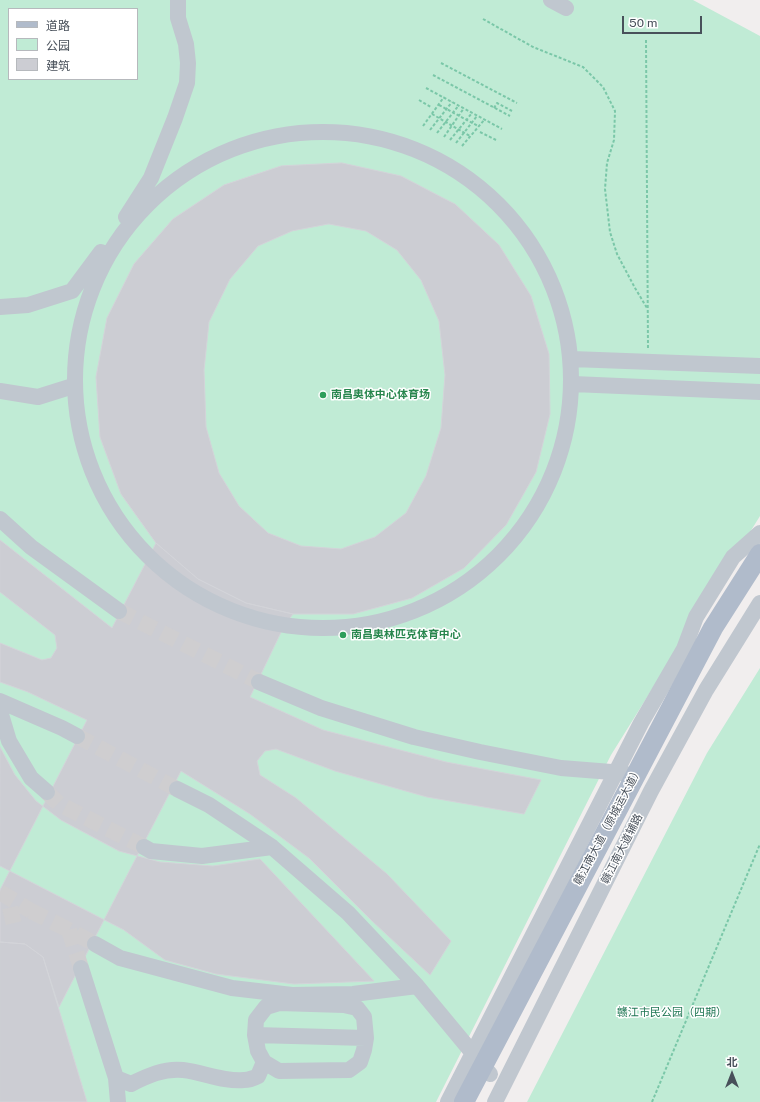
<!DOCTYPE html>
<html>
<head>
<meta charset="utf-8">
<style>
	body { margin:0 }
	#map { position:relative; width:760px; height:1102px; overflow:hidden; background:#f1eeee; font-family:"Public Sans","Noto Sans SC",sans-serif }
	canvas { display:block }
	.legend { position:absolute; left:8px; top:8px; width:130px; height:72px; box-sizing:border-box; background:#fff; border:1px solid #b6b9bd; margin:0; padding:5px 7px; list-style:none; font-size:12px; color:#48505a }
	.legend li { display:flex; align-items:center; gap:8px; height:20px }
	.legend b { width:20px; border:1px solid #b6b9bd }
	.north { position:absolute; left:712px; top:1054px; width:40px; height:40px; -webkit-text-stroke:3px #fff; paint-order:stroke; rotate:0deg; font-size:11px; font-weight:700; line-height:16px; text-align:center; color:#48505a }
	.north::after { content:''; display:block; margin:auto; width:14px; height:18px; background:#48505a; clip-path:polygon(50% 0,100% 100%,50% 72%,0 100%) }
	.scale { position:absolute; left:622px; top:16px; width:80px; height:18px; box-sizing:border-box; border:2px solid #48505a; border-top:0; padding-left:5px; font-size:12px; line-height:14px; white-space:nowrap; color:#48505a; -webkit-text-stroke:3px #fff; paint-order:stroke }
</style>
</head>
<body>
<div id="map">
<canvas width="760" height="1102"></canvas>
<ul class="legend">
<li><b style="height:5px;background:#b0bbcb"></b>道路</li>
<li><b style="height:11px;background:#c0ebd5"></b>公园</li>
<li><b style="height:11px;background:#cccdd3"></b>建筑</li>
</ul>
<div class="north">北</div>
<div class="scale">50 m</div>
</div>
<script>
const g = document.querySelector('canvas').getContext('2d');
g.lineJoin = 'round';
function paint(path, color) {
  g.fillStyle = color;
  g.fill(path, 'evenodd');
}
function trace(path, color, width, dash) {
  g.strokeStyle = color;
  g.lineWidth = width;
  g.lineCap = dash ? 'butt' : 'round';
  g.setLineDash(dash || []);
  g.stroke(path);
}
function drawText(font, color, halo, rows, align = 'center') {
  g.font = font + ' "Public Sans","Noto Sans SC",sans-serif';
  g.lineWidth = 3;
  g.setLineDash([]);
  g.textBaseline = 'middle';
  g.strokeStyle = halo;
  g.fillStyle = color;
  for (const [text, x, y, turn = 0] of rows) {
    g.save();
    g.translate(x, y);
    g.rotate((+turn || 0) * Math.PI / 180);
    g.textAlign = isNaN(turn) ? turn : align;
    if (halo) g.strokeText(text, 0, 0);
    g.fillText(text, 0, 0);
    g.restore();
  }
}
const green = new Path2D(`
	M 0,0 L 693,0 L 760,36 L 760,516 L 611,755 L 436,1102 L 0,1102 ZM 9,9 L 137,9 L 137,79 L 9,79 Z
	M 760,668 L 760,1102 L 527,1102 L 707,753 Z`);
const building = new Path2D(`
	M 342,163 L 401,176 L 445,199 L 455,204 L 499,245 L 531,296 L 549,354 L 550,414 L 536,472 L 506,525 L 464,568 L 412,598 L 353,614 L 293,614 L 246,603 L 198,579 L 156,543 L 121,494 L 100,437 L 96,377 L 107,318 L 134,264 L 173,219 L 224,185 L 281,166 ZM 329,224 L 366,231 L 397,250 L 421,280 L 439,321 L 445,375 L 441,428 L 426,476 L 406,513 L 375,537 L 341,549 L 301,546 L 268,533 L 239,506 L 219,473 L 206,427 L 204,370 L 209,322 L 230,279 L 258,246 L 292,231 Z
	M 0,540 L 112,628 L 156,543 L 198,579 L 246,603 L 293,614 L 284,626 L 250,697 L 323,730 L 446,762 L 541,780 L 524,814 L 427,797 L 335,771 L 276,749 L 265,751 L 257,761 L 260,775 L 296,798 L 387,874 L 451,941 L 430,975 L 371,920 L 309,858 L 250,814 L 181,771 L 59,1007 L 43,957 L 25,944 L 0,942 L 0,890 L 87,720 L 28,692 L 0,682 L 0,643 L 42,660 L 51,658 L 57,648 L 55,635 L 0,592 Z
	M 0,747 L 15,775 L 36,801 L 61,820 L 119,851 L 160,862 L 213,866 L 260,859 L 374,981 L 294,984 L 216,974 L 165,960 L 124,930 L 0,866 Z
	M 0,942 L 25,944 L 43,957 L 87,1102 L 0,1102 Z`);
const minorTunnel = new Path2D(`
	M 119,611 L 259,682
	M 77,736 L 177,789
	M 47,792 L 59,804 L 144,847
	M 0,892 L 31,911 L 0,918
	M 31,911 L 69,930
	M 81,968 L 69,930 L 95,944`);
const path = new Path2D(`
	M 483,19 L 533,47 L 583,67 L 603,87 L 615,111 L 614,140 L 607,163 L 605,189 L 610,232 L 617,254 L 635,288 L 647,308
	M 646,40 L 648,349
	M 441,63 L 517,103
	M 433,75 L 510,116
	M 426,88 L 502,129
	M 419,100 L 431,107
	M 439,105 L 478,126
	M 494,108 L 497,103 L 512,111
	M 432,114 L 470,136
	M 430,130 L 452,102
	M 480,132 L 496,140
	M 437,133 L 459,105
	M 444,137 L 464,108
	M 450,140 L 472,113
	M 456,143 L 477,116
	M 462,146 L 485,119
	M 652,1102 L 760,844`);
const minor = new Path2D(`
	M 551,0 L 566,8
	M75 380a248 248 0 1 1 496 0a248 248 0 1 1-496 0Z
	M 126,217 L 151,178 L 175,118 L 187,83 L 188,63 L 186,44 L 178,18 L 178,0
	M 0,307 L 28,305 L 72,291 L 101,252
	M 572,359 L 760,366
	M 573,384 L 760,392
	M 0,391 L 38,397 L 73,386
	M 0,519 L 31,547 L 119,611
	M 259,682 L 321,708 L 414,737 L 480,752 L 561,768 L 624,773
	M 0,701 L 62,728 L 77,736
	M 0,711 L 9,741 L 31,778 L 47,792
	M 177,789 L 209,805 L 272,847 L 348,913 L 417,986 L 490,1074
	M 144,847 L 151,851 L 202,856 L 272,847
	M 95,944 L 120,958 L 232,988 L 292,995 L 353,994 L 417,986
	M 81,968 L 116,1078 L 118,1102
	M 279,1003 L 344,1005 L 357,1008 L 364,1017 L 366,1038 L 364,1050 L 360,1062 L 349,1070 L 279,1071 L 264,1062 L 258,1051 L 255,1035 L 256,1020 L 266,1007 Z
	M 255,1035 L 366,1038
	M 116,1078 L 131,1084 C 147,1076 164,1068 183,1070 C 203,1072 223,1082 244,1080 C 249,1080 254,1078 258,1076 L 264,1062
	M 448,1102 L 641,723 L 684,649 L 696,617 L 733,557 L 760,533
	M 495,1102 L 651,791 L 706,690 L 760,603`);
const major = new Path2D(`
	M 464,1102 L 713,628 L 760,554`);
const pathBridge = new Path2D(`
	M 423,126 L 444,97`);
const markers = [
	[323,395,4,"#2e9e5b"],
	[343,635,4,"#2e9e5b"]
];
const leisureNames = [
	["南昌奥体中心体育场",331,395],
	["南昌奥林匹克体育中心",351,635]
];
const streetNames = [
	["赣江南大道（原城运大道）",608,826,-62],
	["赣江南大道辅路",622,849,-63]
];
const parkNames = [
	["赣江市民公园（四期）",672,1013]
];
paint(green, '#c0ebd5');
paint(building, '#cccdd3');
trace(building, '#d3d4d9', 1);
trace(minorTunnel, '#cfced0', 16, [16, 8]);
trace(path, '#7ac7a8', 2, [3, 2]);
trace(minor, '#c0c7cf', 16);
trace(major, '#b0bbcb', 20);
trace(pathBridge, '#7ac7a8', 2, [3, 2]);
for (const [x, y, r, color] of markers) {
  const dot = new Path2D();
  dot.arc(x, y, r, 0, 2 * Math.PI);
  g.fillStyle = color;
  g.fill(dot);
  trace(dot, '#fff', 1.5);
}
drawText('bold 11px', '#27864d', '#fff', leisureNames, 'left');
drawText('11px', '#48505a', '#fff', streetNames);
drawText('11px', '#1e7653', '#fff', parkNames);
</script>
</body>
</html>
